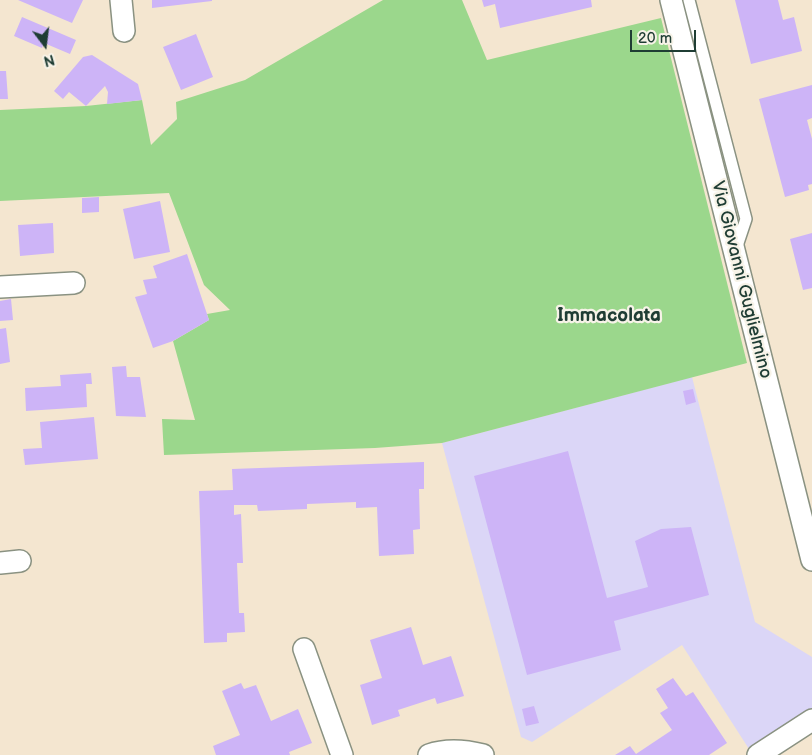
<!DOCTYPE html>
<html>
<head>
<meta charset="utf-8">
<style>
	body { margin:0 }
	#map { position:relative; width:812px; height:755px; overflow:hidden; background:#f4e6d0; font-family:"Balsamiq Sans",sans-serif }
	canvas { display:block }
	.north { position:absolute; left:20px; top:20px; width:50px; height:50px; -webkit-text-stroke:4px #f7f3e8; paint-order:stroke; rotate:165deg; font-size:14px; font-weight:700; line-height:20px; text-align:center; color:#1f3d34 }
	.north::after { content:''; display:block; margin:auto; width:18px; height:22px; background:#1f3d34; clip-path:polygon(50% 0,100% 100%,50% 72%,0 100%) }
	.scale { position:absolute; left:630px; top:30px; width:66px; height:22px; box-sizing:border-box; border:2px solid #1f3d34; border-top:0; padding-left:6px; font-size:15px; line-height:18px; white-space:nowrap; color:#1f3d34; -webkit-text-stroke:4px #f7f3e8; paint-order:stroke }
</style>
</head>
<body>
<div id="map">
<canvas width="812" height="755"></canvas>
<div class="north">N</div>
<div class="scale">20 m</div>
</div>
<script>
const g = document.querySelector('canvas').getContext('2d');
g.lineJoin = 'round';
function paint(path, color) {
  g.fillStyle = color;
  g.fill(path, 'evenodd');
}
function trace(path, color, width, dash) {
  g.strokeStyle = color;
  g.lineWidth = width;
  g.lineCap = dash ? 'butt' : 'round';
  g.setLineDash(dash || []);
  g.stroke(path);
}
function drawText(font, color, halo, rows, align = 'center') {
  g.font = font + ' "Balsamiq Sans",sans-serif';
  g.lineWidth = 4.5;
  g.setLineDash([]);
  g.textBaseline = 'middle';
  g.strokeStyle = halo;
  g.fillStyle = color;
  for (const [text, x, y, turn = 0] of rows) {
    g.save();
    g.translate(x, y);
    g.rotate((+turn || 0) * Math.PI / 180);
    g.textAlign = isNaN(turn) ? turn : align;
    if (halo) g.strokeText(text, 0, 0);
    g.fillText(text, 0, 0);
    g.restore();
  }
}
const built = new Path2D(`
	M 692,377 L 755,622 L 812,657 L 812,708 L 749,749 L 682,645 L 532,742 L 521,737 L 442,443 Z`);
const green = new Path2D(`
	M 383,0 L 462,0 L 487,60 L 661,18 L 747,363 L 442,443 L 375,448 L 164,455 L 162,419 L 195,420 L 173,341 L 209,320 L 207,314 L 230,310 L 204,285 L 169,193 L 0,201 L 0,110 L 86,106 L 142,100 L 151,145 L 177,119 L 176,102 L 245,80 Z`);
const building = new Path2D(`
	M 18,0 L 83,0 L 72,23 Z
	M 152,0 L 212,0 L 212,1 L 152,8 Z
	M 482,0 L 591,0 L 592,7 L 500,28 L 495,4 L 484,7 Z
	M 735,0 L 778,0 L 783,20 L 794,17 L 802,51 L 751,64 Z
	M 22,17 L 76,40 L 70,54 L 44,43 L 42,48 L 14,36 Z
	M 196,34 L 213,77 L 181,90 L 163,47 Z
	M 92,55 L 138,84 L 142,100 L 107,104 L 108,92 L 105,86 L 86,106 L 69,92 L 63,99 L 54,91 L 83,57 Z
	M 0,71 L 6,71 L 8,99 L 0,99 Z
	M 812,85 L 812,118 L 807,120 L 812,139 L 812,184 L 808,185 L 809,190 L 785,197 L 759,99 Z
	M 99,197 L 99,212 L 82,213 L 82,198 Z
	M 160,201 L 170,252 L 134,259 L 123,209 Z
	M 53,223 L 54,253 L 20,256 L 18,225 Z
	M 812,233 L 812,288 L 803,290 L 790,239 Z
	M 187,254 L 209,320 L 173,341 L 153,348 L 135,297 L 147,294 L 143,280 L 157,278 L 153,266 Z
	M 11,299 L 13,320 L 0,321 L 0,301 Z
	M 6,328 L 10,362 L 0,364 L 0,329 Z
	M 126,366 L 127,377 L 140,377 L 146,417 L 116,416 L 112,367 Z
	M 91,373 L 92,384 L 86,384 L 87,407 L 26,411 L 25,388 L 61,386 L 60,375 Z
	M 693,389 L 696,402 L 686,405 L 683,391 Z
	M 94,417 L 98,459 L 25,465 L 23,449 L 42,448 L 40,422 Z
	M 568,451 L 607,598 L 648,587 L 635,541 L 661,529 L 691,527 L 709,595 L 614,621 L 621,650 L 527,675 L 474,476 Z
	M 424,462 L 424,489 L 419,489 L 420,529 L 413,530 L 414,554 L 379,556 L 377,507 L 356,508 L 356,502 L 307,504 L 307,509 L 258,511 L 257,505 L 234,505 L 234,515 L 241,514 L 243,563 L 237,563 L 239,613 L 244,613 L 245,632 L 227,633 L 227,642 L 204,643 L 199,491 L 233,490 L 232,469 Z
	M 411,627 L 423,665 L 451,656 L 464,696 L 437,704 L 435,698 L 398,710 L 400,716 L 372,725 L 360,685 L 382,678 L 370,640 Z
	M 673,678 L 686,696 L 693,692 L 727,743 L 709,755 L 615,755 L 630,746 L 636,754 L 672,730 L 660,713 L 668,708 L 656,689 Z
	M 241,683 L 244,689 L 256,685 L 271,721 L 298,709 L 312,743 L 289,752 L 290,755 L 216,755 L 213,746 L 240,735 L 222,691 Z
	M 534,706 L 539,723 L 526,726 L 522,709 Z`);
const service = new Path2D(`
	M 689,0 L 746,219 L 736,249`);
const minor = new Path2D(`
	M 121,0 L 124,31
	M 671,0 L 812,560
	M 0,287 L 74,283
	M 0,563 L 20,561
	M 304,649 L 342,755
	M 429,755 C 446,749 467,751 483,755
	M 758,755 L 812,720`);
const streetNames = [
	["Via Giovanni Guglielmino",741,280,76]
];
const neighbourhoodNames = [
	["Immacolata",609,316]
];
paint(built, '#dbd6f7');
paint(green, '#9bd78c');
paint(building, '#cdb4f7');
trace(service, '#8a9282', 14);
trace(minor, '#8a9282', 24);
trace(service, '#fff', 11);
trace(minor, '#fff', 21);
drawText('18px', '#1f3d34', '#f7f3e8', streetNames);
drawText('bold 19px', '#1f3d34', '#f7f3e8', neighbourhoodNames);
</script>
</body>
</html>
